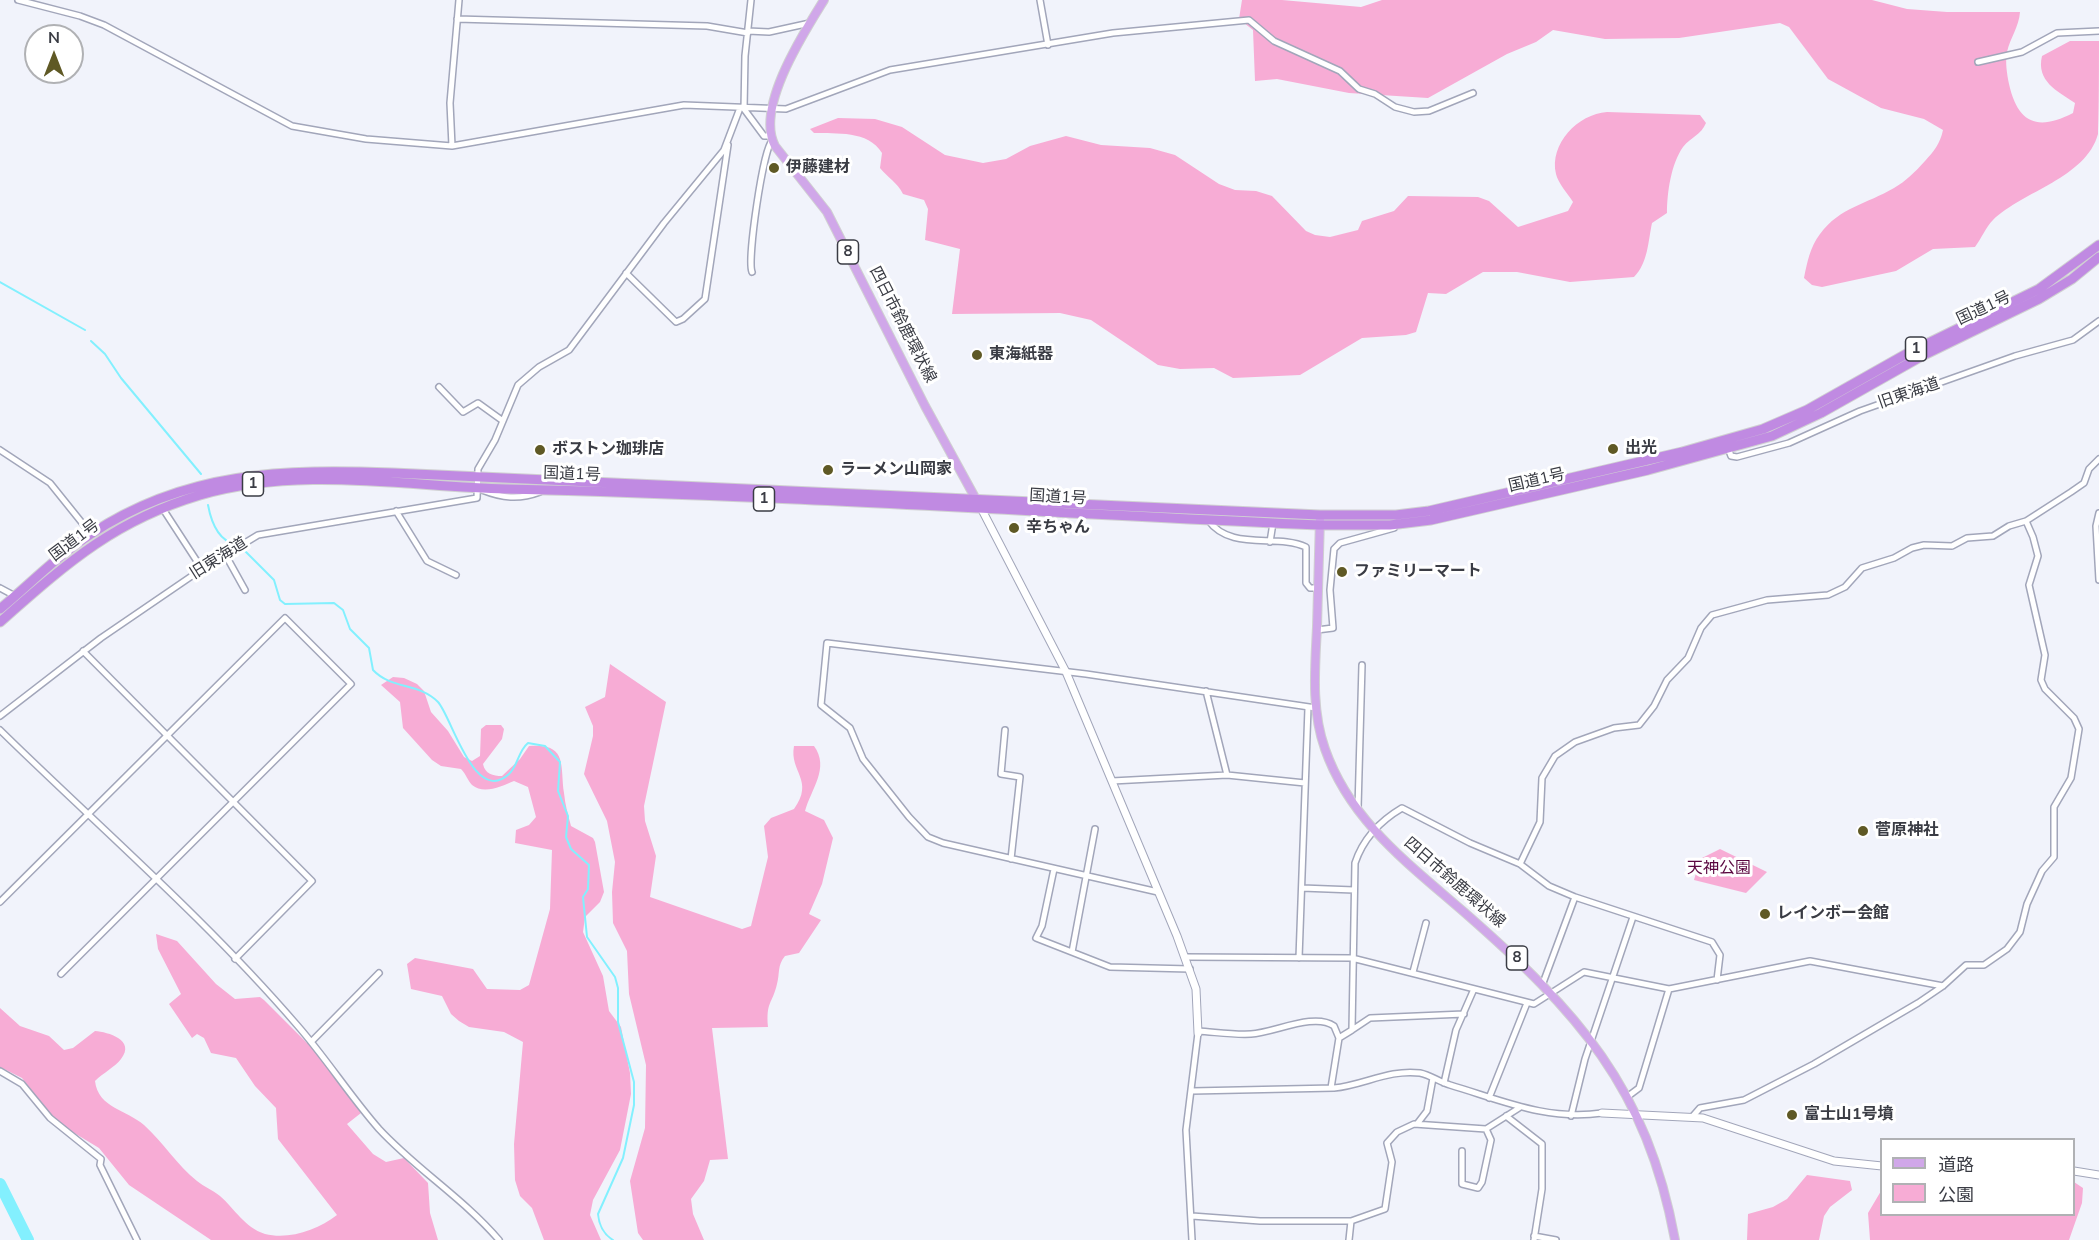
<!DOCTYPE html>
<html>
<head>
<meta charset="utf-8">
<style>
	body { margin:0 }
	#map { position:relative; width:2099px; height:1240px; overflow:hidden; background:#f1f3fb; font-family:"Nunito Sans","Noto Sans JP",sans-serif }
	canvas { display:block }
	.legend { position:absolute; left:1880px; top:1138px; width:195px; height:78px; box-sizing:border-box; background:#fff; border:2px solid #b0b1b4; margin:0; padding:8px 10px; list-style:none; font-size:18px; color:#3a3c44 }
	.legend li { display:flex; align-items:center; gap:12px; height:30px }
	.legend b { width:30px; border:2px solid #b0b1b4 }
	.north { position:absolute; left:24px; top:24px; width:60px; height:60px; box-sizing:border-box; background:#fff; border:2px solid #b0b1b4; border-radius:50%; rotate:0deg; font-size:16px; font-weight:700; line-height:24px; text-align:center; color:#3a3c44 }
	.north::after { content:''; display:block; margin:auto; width:21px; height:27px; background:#5f5925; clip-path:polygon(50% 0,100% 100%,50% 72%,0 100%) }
</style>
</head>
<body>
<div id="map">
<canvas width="2099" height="1240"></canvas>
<ul class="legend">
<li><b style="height:8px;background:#d0a7e9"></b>道路</li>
<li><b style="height:16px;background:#f7acd5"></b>公園</li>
</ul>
<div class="north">N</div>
</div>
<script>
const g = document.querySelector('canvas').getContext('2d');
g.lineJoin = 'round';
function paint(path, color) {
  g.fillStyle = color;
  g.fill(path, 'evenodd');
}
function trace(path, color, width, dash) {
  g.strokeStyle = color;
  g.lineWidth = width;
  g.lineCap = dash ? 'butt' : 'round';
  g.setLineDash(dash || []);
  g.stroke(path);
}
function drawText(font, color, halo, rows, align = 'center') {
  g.font = font + ' "Nunito Sans","Noto Sans JP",sans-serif';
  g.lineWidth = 6;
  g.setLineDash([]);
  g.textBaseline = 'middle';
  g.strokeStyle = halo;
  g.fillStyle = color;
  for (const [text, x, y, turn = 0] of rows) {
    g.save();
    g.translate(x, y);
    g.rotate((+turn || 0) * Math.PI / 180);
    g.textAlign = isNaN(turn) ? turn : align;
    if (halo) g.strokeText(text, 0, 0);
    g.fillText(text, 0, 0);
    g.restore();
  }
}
const green = new Path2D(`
	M 1242,0 L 1282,0 L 1361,7 L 1382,0 L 1872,0 L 1907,9 L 1947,12 L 2020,12 C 2019,27 2010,38 2007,52 C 2005,62 2007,74 2009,84 C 2018,124 2038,131 2073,113 L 2075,103 C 2057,91 2036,81 2042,56 L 2070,41 L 2099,41 C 2099,65 2099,112 2098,134 C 2086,178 2023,191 1993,220 C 1986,227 1981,239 1975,247 L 1933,249 L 1896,271 L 1822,287 L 1812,285 L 1804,278 C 1807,263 1810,247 1820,234 C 1840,207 1867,204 1894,188 C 1906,181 1915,172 1925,161 C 1934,151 1940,144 1943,130 L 1924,119 L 1881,108 L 1828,79 L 1789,27 L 1780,23 L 1679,38 L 1605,39 L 1553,30 L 1536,42 L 1507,54 L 1428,98 L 1349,93 L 1277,79 L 1255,81 L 1253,30 L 1239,19 Z
	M 1607,112 L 1700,115 L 1706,123 C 1701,135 1691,137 1683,147 C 1671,164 1667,193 1667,213 L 1652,223 C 1648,242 1648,263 1634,277 L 1570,282 L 1517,272 L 1483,272 L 1446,294 L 1428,293 L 1416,332 L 1406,335 L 1362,338 L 1300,375 L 1233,378 L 1214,368 L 1180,369 L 1158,365 L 1091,320 L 1060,313 L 952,314 L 960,249 L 925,240 L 928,209 L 924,200 L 903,194 C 897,182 888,178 880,168 L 882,153 C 868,130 836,134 814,133 L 810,129 L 838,118 L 875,119 L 902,127 L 945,155 L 983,163 L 1006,159 L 1030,146 L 1066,136 L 1101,145 L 1150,148 L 1175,155 L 1219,184 L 1235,190 L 1256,191 L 1272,196 L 1306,231 L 1315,235 L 1330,237 L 1358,230 L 1362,221 L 1394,211 L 1408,196 L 1478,197 L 1489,201 L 1518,227 L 1568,211 L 1573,202 C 1568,194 1558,183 1556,174 C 1549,144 1578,114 1607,112 Z
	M 610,664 L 666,702 L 644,806 L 645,821 L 656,856 L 650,897 L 742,929 L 751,926 L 768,857 L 764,826 L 771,818 L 794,809 C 815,780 789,772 794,746 L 814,746 C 830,768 811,789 805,811 L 824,820 L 833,838 L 822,884 L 809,914 L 821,920 L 799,953 L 785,956 C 777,966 780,973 777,984 C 772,1005 766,1001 768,1027 L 712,1028 L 728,1159 L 710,1160 L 704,1181 L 691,1199 L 693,1214 L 704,1240 L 643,1240 L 638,1233 L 630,1181 L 645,1128 L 646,1065 L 629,994 L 627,951 L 613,923 L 612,892 L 615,862 L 607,821 L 584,774 L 593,736 L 593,726 L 585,707 L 605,697 Z
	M 393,677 L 404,678 L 417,684 L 424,691 L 431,712 L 448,731 L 464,757 L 472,761 L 480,756 L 481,729 L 486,725 L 501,725 L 504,729 L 502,739 L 483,764 C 485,774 493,776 502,776 L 520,759 L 529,746 C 568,743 560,765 564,793 C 565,804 568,815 571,826 L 593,838 L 595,842 L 604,892 L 600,902 L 585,917 L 583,932 L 603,976 L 609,1011 L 621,1027 L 630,1073 L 631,1094 L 620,1150 L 593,1200 L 590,1215 L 601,1240 L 544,1240 L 532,1208 L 520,1196 L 515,1180 L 514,1144 L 523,1042 L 504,1032 L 469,1027 L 459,1021 L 451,1014 L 442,996 L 411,989 L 407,964 L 415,958 L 473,969 L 487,989 L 520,990 L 529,985 L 550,909 L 552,850 L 515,843 L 516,830 L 529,825 L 536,817 L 528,787 L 514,781 C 502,786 484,795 472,785 C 468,781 466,774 461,769 L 441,766 L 432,760 L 403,728 L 400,702 L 381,685 Z
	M 1720,849 L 1767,872 L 1746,893 L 1694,880 L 1700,859 Z
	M 156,934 L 177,941 L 216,984 L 235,999 L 260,997 L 264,1000 L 314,1050 L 361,1113 L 347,1124 L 373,1154 L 386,1162 L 404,1158 L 428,1183 L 430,1213 L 438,1240 L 211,1240 L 129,1185 L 99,1148 L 56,1122 L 22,1078 L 0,1067 L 0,1008 L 20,1026 L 49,1036 L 64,1050 L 73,1048 L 95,1031 C 108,1032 136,1040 121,1059 C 115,1067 103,1073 95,1081 C 98,1108 127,1110 144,1125 C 163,1142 177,1165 197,1181 C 204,1187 213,1190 220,1196 C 235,1209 244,1227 265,1234 C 289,1240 318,1230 337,1215 L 278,1139 L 276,1108 L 255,1086 L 236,1058 L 211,1053 L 204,1038 L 197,1034 L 192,1038 L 169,1004 L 181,994 L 158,949 Z
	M 1807,1175 L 1850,1181 L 1852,1190 L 1830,1207 L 1824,1216 L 1819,1240 L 1747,1240 L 1748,1214 L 1773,1207 L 1787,1199 Z
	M 2074,1182 L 2083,1188 L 2082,1203 L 2069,1240 L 1870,1240 L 1868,1213 L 1881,1191 L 1882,1214 L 2074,1214 Z`);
const stream = new Path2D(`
	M 0,282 L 85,330
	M 91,341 L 105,354 L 121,378 L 201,474
	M 208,505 C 211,521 217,540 235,544
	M 242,548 L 274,580 L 280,600 L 285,604 L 334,603 L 343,610 L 350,629 L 369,648 L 373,670 C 392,690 418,682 438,702 C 452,717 474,806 509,774 C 518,766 518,751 528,743 L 545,746 L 560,762 L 558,791 L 568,816 L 566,837 L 571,849 L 589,865 L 588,889 L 583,897 L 587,937 L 615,977 L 618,988 L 618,1022 L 634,1082 L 634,1105 L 623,1158 L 598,1214 C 599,1225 603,1234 613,1240`);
const river = new Path2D(`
	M 0,1184 L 28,1240`);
const minor = new Path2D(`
	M 18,0 L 80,16 L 104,25 L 292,126 L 366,139 L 452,146 L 684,105 L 786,109 L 890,70 L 1113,33 L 1249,20 L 1274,41 L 1340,71 L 1359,89 L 1375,94 L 1395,107 L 1414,112 L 1429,111 L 1473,93
	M 751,0 L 745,56 L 744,109 L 764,136 L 771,136
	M 1040,0 L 1048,45
	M 457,19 L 707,26 L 748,33
	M 748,31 L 769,32 L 810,23
	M 1978,62 L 2022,52 L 2057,33 L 2099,31
	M 452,146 L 450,103 L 459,0
	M 752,272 C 747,260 763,149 772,141
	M 626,273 L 676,322 L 683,319 L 705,299 L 728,145
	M 439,387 L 463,412 L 478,403 L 503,421
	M 1728,448 L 1731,456 L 1737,457 L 1789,443 L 1860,411 L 2015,356 L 2073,340 L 2099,321
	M 0,450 L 50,483 L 91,534
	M 482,490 C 502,498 519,500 540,492
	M 163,509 L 202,569
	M 396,511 L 427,561 L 456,575
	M 2099,513 L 2096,526 L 2099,580
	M 1208,520 C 1231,552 1276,533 1306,547 L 1306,583 L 1310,588 L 1318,588
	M 1270,542 L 1273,523
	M 225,554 L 245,590
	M 0,588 L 15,596
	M 1317,630 L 1333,628 L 1330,590 L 1334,549 L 1340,543 L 1394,528
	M 83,651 L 312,881 L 235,959
	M 1206,691 L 1227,775 L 1305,783
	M 0,716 L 101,638 L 202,569 L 258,535 L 477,498 L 478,469 L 495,440 L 518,385 L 539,367 L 569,350 L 664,223 L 724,150 L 740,108
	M 0,730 C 99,827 206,919 297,1025 C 326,1058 350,1096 379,1129 C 416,1169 463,1198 499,1240
	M 1005,730 L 1001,774 L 1020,777 L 1011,859
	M 1112,781 L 1227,775
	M 1358,808 L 1362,665
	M 1520,864 L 1540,822 L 1542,778 L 1555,756 L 1575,742 L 1614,728 L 1639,725 L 1654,706 L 1667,680 L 1688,658 L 1701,628 L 1712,615 L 1767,600 L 1828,595 L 1845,587 L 1862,568 L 1894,558 L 1912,548 L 1924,545 L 1952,546 L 1967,538 L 1993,536 L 2009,526 L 2026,521 L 2071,492 L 2084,483 L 2089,469 L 2099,459
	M 1054,869 L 1042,926 L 1036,938 L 1110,967 L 1190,969
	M 1302,888 L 1354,890
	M 1158,892 L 943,843 L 928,837 L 909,817 L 863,759 L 850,728 L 821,705 L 827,643 L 1086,674 L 1316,708
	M 0,902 L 285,618 L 351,684 L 61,974
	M 1072,952 L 1095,829
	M 1185,957 L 1352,958 L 1534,1004 L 1584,972 L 1669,989 L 1810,961 L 1943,986
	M 1299,958 L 1308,708
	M 1413,972 L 1426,923
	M 1543,983 L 1575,897
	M 1352,1030 L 1370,1018 L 1464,1014
	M 1198,1031 C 1215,1032 1233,1035 1251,1034 C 1274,1033 1314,1012 1334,1026 L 1339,1038 L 1352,1030 L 1355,863 C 1363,839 1380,821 1402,808 L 1470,843 L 1520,864 L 1549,886 L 1575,897 L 1712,942 L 1720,955 L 1717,980
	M 311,1042 L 379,973
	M 0,1071 L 22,1084 L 50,1118 L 101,1159 L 100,1165 L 137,1240
	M 1444,1083 L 1456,1030 L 1474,989
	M 1331,1088 L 1339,1038
	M 1192,1091 L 1334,1088 C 1364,1085 1389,1069 1420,1073 C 1430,1075 1440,1082 1450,1085 C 1501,1100 1547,1121 1602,1113
	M 1627,1097 L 1639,1088 L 1669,989
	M 1489,1098 L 1527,1003
	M 1506,1116 L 1542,1144 L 1542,1189 L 1534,1240
	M 1571,1116 L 1585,1059 L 1633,917
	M 1693,1116 L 1700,1108 L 1744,1100 L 1814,1064 L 1918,1003 L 1943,986 L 1966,965 L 1984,965 L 2007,949 L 2020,932 L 2027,904 L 2042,871 L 2054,857 L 2054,807 L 2071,778 L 2079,729 L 2074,718 L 2045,689 L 2041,680 L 2045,655 L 2029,585 L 2038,556 L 2033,537 L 2026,521
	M 1417,1124 L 1427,1111 L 1433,1078
	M 1462,1151 L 1462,1184 L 1478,1188 L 1482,1182 L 1491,1140 L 1486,1129
	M 1192,1216 L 1260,1221 L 1351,1221 L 1385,1209 L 1392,1162 L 1387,1143 L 1397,1132 L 1414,1124 L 1486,1129 L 1519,1108
	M 1534,1236 L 1556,1240
	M 1192,1240 L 1186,1130 L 1198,1033
	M 1349,1240 L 1351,1221`);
const tertiary = new Path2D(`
	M 981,508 L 1066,672 L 1177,936 L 1196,989 L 1198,1033
	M 1602,1113 L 1703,1118 L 1834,1161 L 1882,1166
	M 2074,1171 L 2099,1175`);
const primary = new Path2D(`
	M 824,0 C 803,34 755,108 775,146 L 827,212 L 925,406 L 978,503
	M 1320,518 C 1319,555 1318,591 1317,627 C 1315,668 1311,710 1325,749 C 1350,821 1409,864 1464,912 C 1577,1011 1647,1087 1675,1240`);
const trunk = new Path2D(`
	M 0,609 C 30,584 57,556 91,534 C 186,471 284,469 393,473 L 1320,515 L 1396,515 L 1429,511 L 1682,452 L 1763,429 L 1807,410 L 1908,353 L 2039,289 L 2099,245
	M 0,622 C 66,564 113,521 200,495 C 300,466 404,486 506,489 C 777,495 1048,513 1319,525 L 1390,525 L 1431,520 L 1648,470 L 1772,436 L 1821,413 L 1922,356 L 2039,299 L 2072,279 L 2099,257`);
const markers = [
	[774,168,6,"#5f5925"],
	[977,355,6,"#5f5925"],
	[1613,449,6,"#5f5925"],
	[540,450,6,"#5f5925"],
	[828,470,6,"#5f5925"],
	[1014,528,6,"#5f5925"],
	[1342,572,6,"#5f5925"],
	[1863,831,6,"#5f5925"],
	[1765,914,6,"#5f5925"],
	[1792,1115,6,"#5f5925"]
];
const shields = [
	[848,252,21],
	[1916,349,21],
	[253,484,21],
	[764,499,21],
	[1517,958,21]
];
const shieldNames = [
	["8",848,252],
	["1",1916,349],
	["1",253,484],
	["1",764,499],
	["8",1517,958]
];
const poiNames = [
	["伊藤建材",786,168],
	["東海紙器",989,355],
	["出光",1625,449],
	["ボストン珈琲店",552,450],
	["ラーメン山岡家",840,470],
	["辛ちゃん",1026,528],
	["ファミリーマート",1354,572],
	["菅原神社",1875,831],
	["レインボー会館",1777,914],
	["富士山1号墳",1804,1115]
];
const streetNames = [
	["国道1号",1984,309,-25],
	["四日市鈴鹿環状線",902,325,63],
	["旧東海道",1909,394,-19],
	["国道1号",572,475,2],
	["国道1号",1537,481,-13],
	["国道1号",1058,498,3],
	["国道1号",75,541,-37],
	["旧東海道",219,559,-32],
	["四日市鈴鹿環状線",1454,883,41]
];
const parkNames = [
	["天神公園",1719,869]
];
paint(green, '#f7acd5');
trace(stream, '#83f0fe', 2);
trace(river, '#83f0fe', 12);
trace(minor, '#a2a6ba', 8);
trace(tertiary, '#a2a6ba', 9);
trace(primary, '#d0d0d2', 10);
trace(trunk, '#d0d0d2', 11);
trace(minor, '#fff', 5);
trace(tertiary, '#fff', 7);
trace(primary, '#d0a7e9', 8);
trace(trunk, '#c08ae2', 9);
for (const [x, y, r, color] of markers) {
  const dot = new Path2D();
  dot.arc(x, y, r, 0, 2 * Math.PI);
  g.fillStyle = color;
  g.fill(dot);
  trace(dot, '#fff', 2);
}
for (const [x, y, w] of shields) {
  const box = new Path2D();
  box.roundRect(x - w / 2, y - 12, w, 24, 4.5);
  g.fillStyle = '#fff';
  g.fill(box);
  trace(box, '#3a3c44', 1.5);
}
drawText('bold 15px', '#3a3c44', null, shieldNames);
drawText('bold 16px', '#3a3c44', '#fff', poiNames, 'left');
drawText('16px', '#3a3c44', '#fff', streetNames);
drawText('16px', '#5a0740', '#fff', parkNames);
</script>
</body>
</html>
